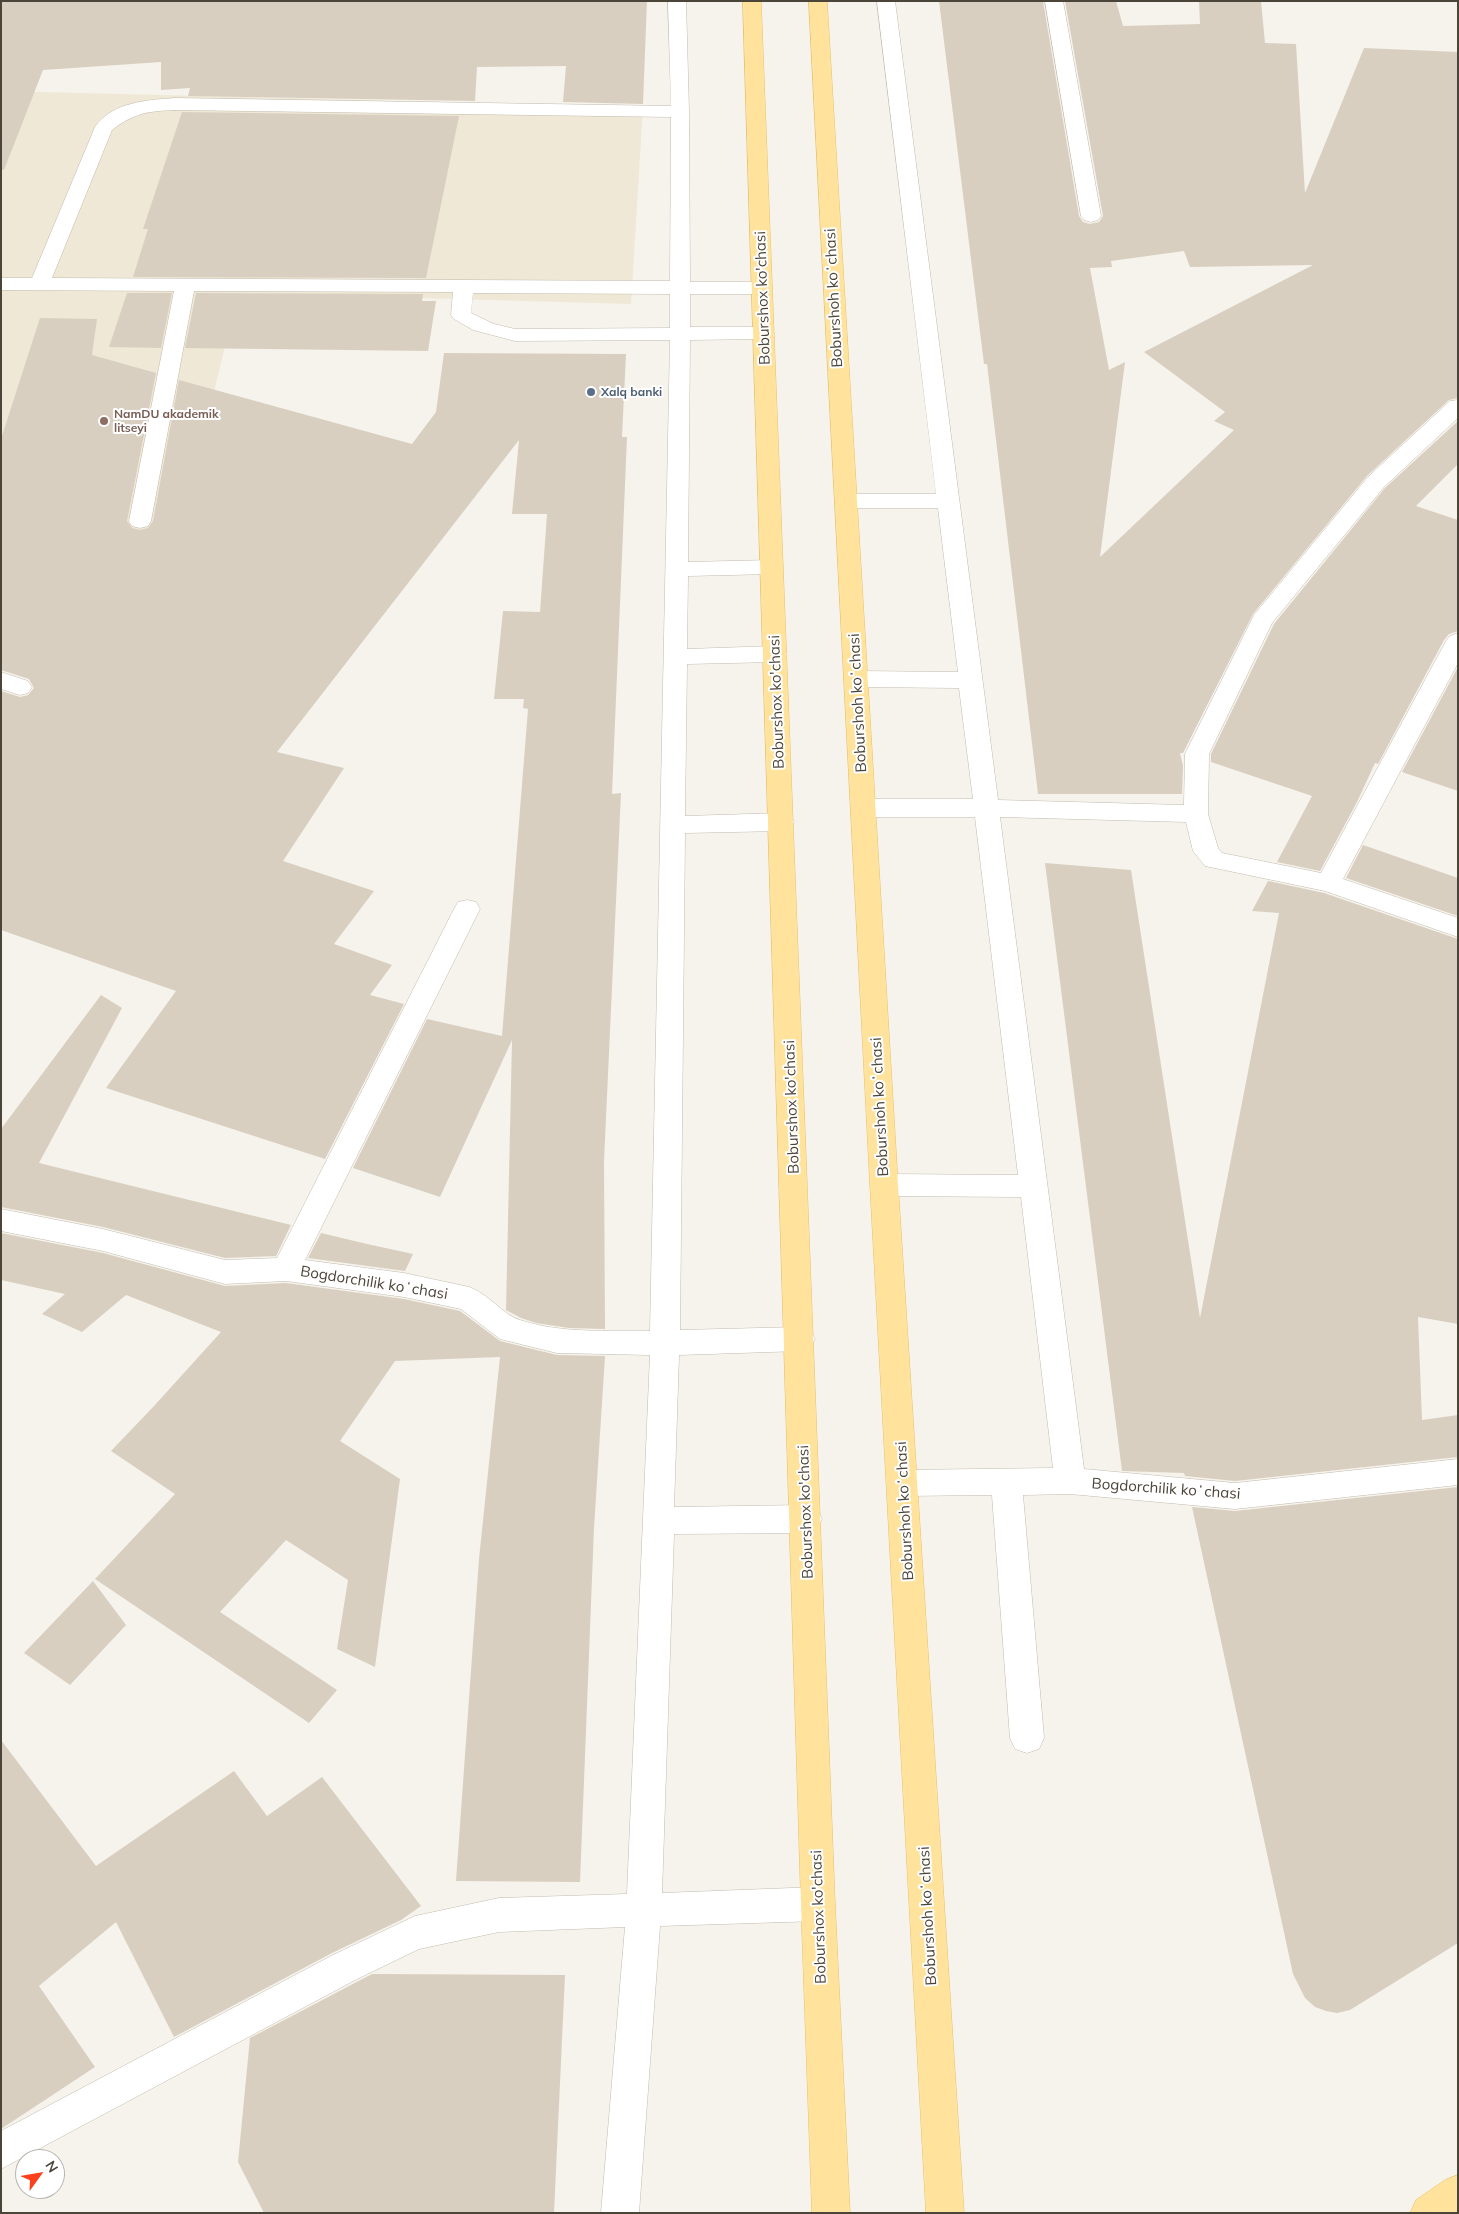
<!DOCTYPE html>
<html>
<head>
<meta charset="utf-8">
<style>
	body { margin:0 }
	#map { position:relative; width:1459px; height:2214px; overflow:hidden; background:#f6f3ec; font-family:Mulish,sans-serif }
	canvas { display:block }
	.frame { position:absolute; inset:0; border:2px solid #4b4439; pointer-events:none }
	.north { position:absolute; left:15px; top:2149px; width:50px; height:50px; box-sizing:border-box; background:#fff; border:1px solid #b7b4b0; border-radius:50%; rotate:58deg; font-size:14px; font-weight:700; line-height:20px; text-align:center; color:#4b4439 }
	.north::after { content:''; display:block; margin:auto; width:18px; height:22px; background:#fc3f1d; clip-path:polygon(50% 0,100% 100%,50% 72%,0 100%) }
</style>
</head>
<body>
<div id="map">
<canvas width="1459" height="2214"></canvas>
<div class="frame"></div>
<div class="north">N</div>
</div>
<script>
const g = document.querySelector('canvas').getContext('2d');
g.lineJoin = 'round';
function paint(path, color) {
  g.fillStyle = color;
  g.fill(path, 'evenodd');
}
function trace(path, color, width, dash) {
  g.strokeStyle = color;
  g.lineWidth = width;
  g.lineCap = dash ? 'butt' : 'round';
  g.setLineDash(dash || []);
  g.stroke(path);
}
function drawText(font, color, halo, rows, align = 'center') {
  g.font = font + ' Mulish,sans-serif';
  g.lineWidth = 4;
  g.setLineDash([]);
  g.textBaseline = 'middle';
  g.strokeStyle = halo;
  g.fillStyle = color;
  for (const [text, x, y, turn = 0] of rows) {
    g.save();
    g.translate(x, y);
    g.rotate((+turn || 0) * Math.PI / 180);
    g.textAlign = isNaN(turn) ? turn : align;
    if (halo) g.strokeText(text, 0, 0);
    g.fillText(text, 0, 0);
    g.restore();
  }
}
const education = new Path2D(`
	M 1,91 L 643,107 L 631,304 L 238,293 L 170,573 L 1,538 Z`);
const building = new Path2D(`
	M 1,1 L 647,1 L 643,104 L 563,102 L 566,66 L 477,67 L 475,101 L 188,96 L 190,88 L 161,90 L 161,62 L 43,70 L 4,170 L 1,169 Z
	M 939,1 L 1043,1 L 1079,216 L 1083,222 L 1090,224 L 1099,222 L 1103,216 L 1065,1 L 1116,1 L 1123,26 L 1200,24 L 1199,1 L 1261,1 L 1265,43 L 1296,44 L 1305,193 L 1364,48 L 1458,52 L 1458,398 L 1449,400 L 1367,476 L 1253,614 L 1183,753 L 1180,753 L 1183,766 L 1182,794 L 1038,794 L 987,364 L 984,364 ZM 1184,251 L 1190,267 L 1313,265 L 1144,352 L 1225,412 L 1214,421 L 1234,430 L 1100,557 L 1125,362 L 1109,370 L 1090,268 L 1112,267 L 1111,261 Z
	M 182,112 L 459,116 L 426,278 L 133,277 L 148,229 L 143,229 Z
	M 127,293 L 172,293 L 161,348 L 109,347 Z
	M 196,293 L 423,294 L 422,301 L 436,301 L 428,351 L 185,348 Z
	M 40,318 L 97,319 L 92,355 L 156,373 L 127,521 L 132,528 L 140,530 L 148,528 L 153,521 L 179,380 L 412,444 L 436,412 L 444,353 L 626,354 L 622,437 L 627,437 L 612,794 L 621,793 L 604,1161 L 605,1329 L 569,1328 L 536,1323 L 521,1318 L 506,1310 L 512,1040 L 440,1197 L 353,1168 L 427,1019 L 502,1036 L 528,709 L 523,708 L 524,699 L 494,699 L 503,611 L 540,612 L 547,514 L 512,514 L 519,440 L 277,752 L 344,768 L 283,861 L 374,891 L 334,944 L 392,965 L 370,995 L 404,1004 L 325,1159 L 106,1088 L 176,991 L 1,930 L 1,691 L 20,697 L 28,695 L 34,688 L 29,679 L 1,670 L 1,439 Z
	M 1458,421 L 1458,464 L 1416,506 L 1458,520 L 1458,631 L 1449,634 L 1444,640 L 1378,764 L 1375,763 L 1357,802 L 1320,871 L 1277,862 L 1312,796 L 1211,762 L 1211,754 L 1274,624 L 1385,488 Z
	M 1458,667 L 1458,791 L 1402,772 Z
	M 1363,845 L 1458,878 L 1458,916 L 1346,878 Z
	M 1045,863 L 1131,870 L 1200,1318 L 1279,913 L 1252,911 L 1268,881 L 1324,893 L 1458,939 L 1458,1324 L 1418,1317 L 1422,1420 L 1458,1415 L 1458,1457 L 1235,1481 L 1185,1476 L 1184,1473 L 1122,1471 Z
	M 101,995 L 122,1008 L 39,1163 L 291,1225 L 276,1256 L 225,1258 L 103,1227 L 1,1207 L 1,1129 Z
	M 1,1233 L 103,1253 L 225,1286 L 286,1283 L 404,1299 L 460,1311 L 500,1341 L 557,1355 L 605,1356 L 594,1528 L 580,1882 L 456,1881 L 479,1559 L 500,1357 L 395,1361 L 340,1441 L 400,1479 L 375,1667 L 337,1649 L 348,1580 L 286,1540 L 220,1612 L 337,1690 L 309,1723 L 95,1579 L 175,1494 L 111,1451 L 154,1406 L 221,1332 L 126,1295 L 82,1332 L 42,1314 L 65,1294 L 1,1280 Z
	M 321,1233 L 367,1244 L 413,1254 L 405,1271 L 308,1258 Z
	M 1458,1487 L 1458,1943 L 1350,2010 L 1337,2013 L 1326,2011 L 1315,2007 L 1305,1998 L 1293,1974 L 1192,1507 L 1235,1511 Z
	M 93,1581 L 126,1625 L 70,1685 L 24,1653 Z
	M 1,1740 L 96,1866 L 234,1771 L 267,1816 L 322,1777 L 421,1906 L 401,1920 L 332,1953 L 174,2037 L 116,1922 L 39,1986 L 95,2067 L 1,2129 Z
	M 372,1974 L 565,1975 L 554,2213 L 264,2213 L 238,2162 L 250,2038 Z`);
const minor = new Path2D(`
	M 668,1 L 686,1 L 689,112 L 690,282 L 762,282 L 769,284 L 772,288 L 769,292 L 762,294 L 690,294 L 690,327 L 764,327 L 771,329 L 774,333 L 771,337 L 764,339 L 690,340 L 688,562 L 772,560 L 780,562 L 783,567 L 780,572 L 772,574 L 688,576 L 687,649 L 775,646 L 783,649 L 787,654 L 783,659 L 775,662 L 687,664 L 685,816 L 782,813 L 791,816 L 794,822 L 791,828 L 782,831 L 685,833 L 680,1330 L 800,1327 L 810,1330 L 815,1339 L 810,1348 L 800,1351 L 679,1355 L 674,1507 L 806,1505 L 817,1509 L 822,1519 L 817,1529 L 806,1533 L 674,1534 L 662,1893 L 818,1887 L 830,1892 L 835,1904 L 830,1916 L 818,1921 L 660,1926 L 639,2213 L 601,2213 L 625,1927 L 499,1932 L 419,1949 L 357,1979 L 1,2169 L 1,2131 L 333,1955 L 415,1916 L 499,1898 L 627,1894 L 650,1355 L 557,1353 L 500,1339 L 461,1309 L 404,1297 L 286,1281 L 225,1284 L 103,1251 L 1,1231 L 1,1209 L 103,1229 L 225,1260 L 277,1258 L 454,909 L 458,902 L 467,900 L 476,902 L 480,909 L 305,1260 L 404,1273 L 469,1287 C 489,1294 503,1315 520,1320 C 562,1334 608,1330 650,1331 L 670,340 L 515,341 L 473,330 L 454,319 L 451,315 L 453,292 L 194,291 L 151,521 L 148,526 L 140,528 L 132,526 L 129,521 L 174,291 L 1,290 L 1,278 L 32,278 L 95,127 C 112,102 148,100 175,98 L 671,106 ZM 175,110 L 671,117 L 670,281 L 52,278 L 112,130 C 134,113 148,111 175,110 ZM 473,293 L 670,294 L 670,328 L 515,329 L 494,324 L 471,313 Z
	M 877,1 L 895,1 L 998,800 L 1184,805 L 1185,754 L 1254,615 L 1368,477 L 1450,401 L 1458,400 L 1458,418 L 1384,487 L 1272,623 L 1209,754 L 1208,814 L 1218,848 L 1222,853 L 1321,873 L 1446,641 L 1450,636 L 1458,633 L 1458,663 L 1343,879 L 1458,918 L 1458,937 L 1325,891 L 1205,866 L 1193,851 L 1186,822 L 1000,817 L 1084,1469 L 1235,1483 L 1458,1459 L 1458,1485 L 1235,1509 L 1070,1494 L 1023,1495 L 1044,1738 L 1039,1749 L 1027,1753 L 1015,1749 L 1010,1738 L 992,1495 L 903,1496 L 892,1492 L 888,1483 L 892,1474 L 903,1470 L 1053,1468 L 1021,1197 L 884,1196 L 874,1193 L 870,1185 L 874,1177 L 884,1174 L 1018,1175 L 975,817 L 864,817 L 855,814 L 852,808 L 855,802 L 864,799 L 973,799 L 959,688 L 856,687 L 848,685 L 844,679 L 848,673 L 856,671 L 958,672 L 938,508 L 846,508 L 838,506 L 835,501 L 838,496 L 846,494 L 936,494 Z
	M 1045,1 L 1063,1 L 1101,216 L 1098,220 L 1091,222 L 1084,220 L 1081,216 Z
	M 1,672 L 28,681 L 32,687 L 28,693 L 20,695 L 1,689 Z`);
const major = new Path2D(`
	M 743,1 L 761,1 L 835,1904 L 850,2213 L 812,2213 L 801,1904 Z
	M 809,1 L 827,1 L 898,1185 L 964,2213 L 926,2213 L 870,1185 Z
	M 1458,2175 L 1458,2213 L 1410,2213 L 1416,2200 L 1445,2180 Z`);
const markers = [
	[591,392,5,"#5c6f8a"],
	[104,421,5,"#8d6e63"]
];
const farServicenames = [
	["Xalq banki",601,392]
];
const farEducationnames = [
	["NamDU akademik",114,414],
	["litseyi",114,428]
];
const streetNames = [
	["Boburshox ko'chasi",763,298,-92],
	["Boburshoh koʻchasi",834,298,-93],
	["Boburshox ko'chasi",777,702,-92],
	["Boburshoh koʻchasi",858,703,-93],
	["Boburshox ko'chasi",792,1107,-92],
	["Boburshoh koʻchasi",880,1107,-93],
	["Bogdorchilik koʻchasi",374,1283,9],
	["Bogdorchilik koʻchasi",1166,1489,4],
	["Boburshoh koʻchasi",905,1511,-93],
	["Boburshox ko'chasi",806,1512,-92],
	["Boburshoh koʻchasi",928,1916,-93],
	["Boburshox ko'chasi",819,1917,-92]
];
paint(education, '#efe8d6');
paint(building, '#d8cfc1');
trace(minor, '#c2bbae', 1);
trace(major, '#e6c16a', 1);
paint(minor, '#fff');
paint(major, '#ffe39c');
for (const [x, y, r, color] of markers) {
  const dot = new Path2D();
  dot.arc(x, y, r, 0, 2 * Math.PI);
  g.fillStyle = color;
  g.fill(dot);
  trace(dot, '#fff', 2);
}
drawText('bold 12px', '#4e5e75', '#fff', farServicenames, 'left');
drawText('bold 12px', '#785e54', '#fff', farEducationnames, 'left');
drawText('15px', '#4b4439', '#fff', streetNames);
</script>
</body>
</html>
